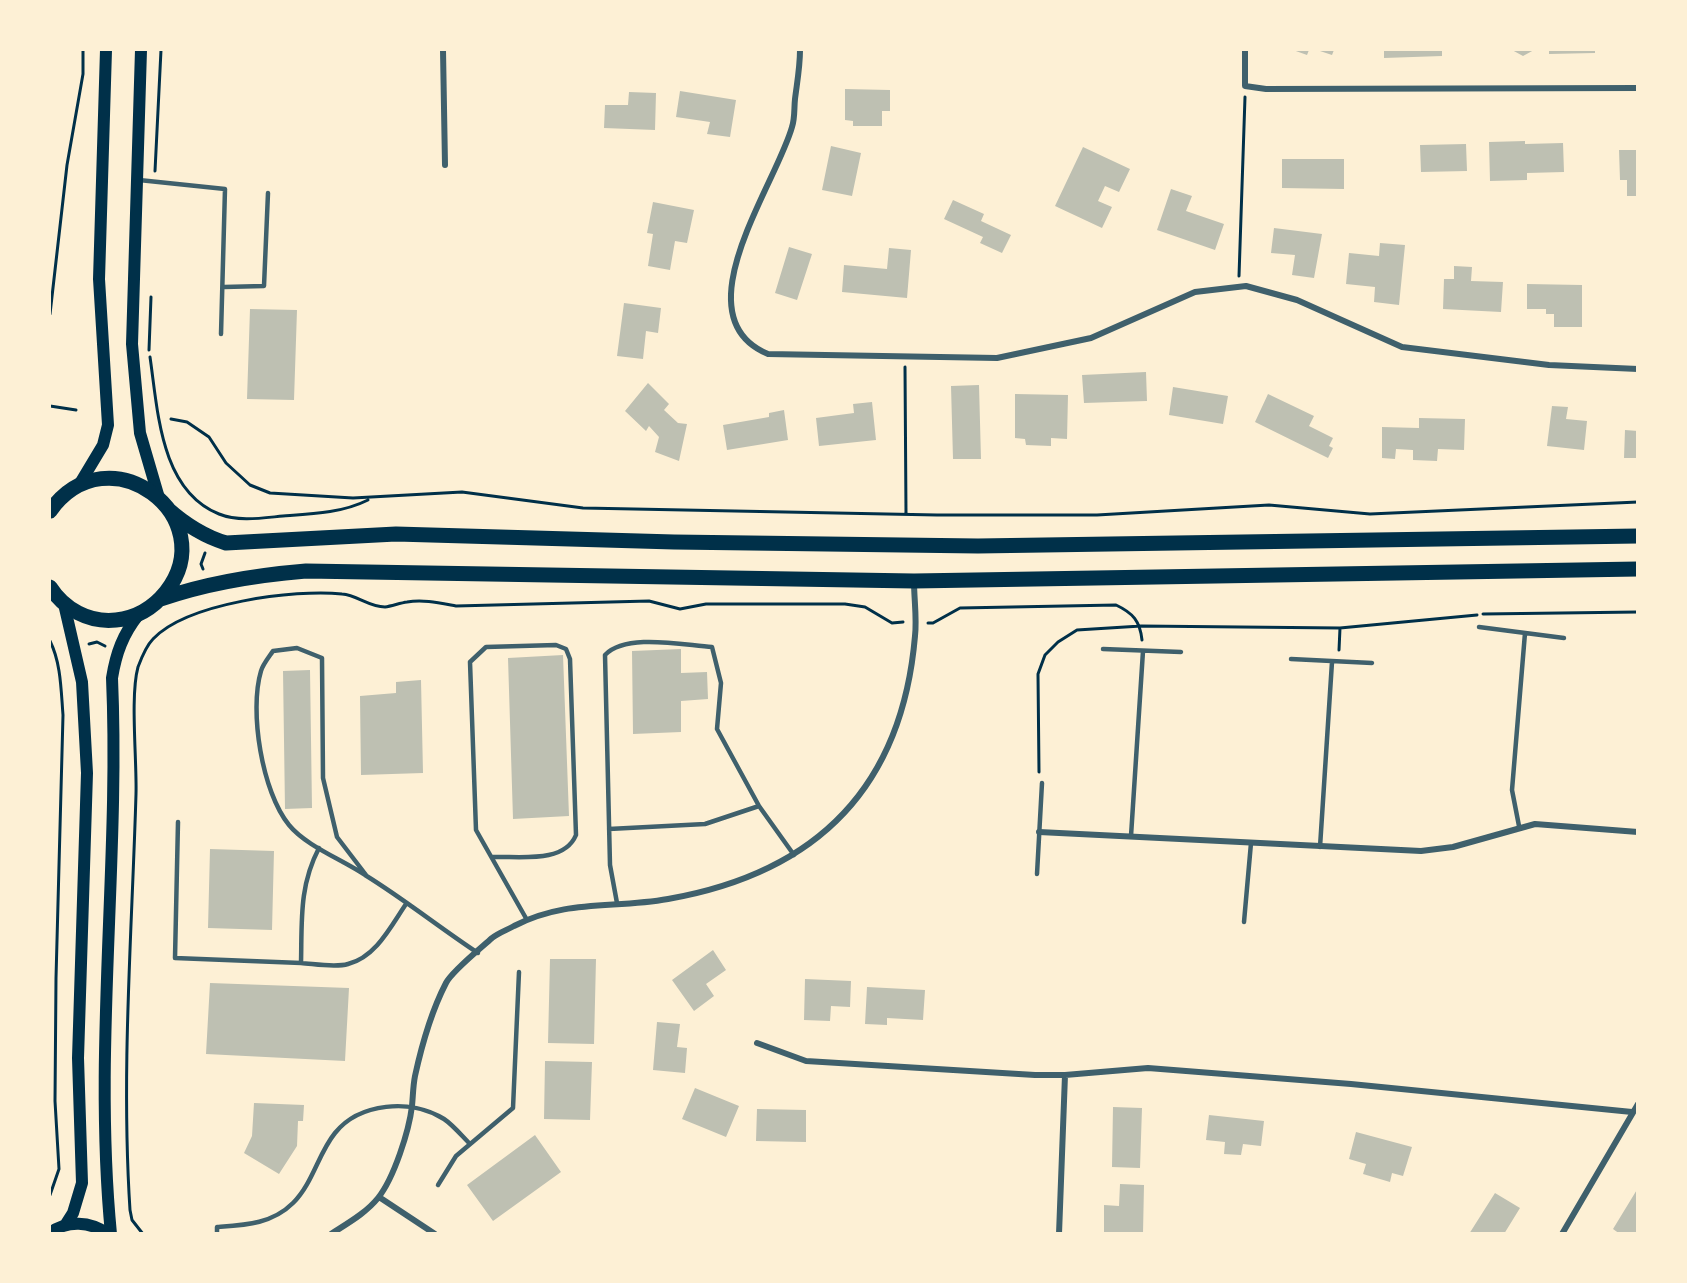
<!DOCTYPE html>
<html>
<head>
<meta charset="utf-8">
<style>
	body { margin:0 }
	#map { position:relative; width:1687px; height:1283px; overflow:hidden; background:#fdf0d5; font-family:Jost,sans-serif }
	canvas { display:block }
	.frame { position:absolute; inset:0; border:51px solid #fdf0d5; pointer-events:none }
</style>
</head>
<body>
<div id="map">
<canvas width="1687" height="1283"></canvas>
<div class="frame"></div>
</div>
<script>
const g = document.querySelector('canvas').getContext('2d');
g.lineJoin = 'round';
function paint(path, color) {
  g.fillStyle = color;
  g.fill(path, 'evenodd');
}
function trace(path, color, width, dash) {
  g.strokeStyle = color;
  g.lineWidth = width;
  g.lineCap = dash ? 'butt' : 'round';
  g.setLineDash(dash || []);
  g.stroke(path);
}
const building = new Path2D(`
	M 1293,50 L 1309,50 L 1307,55 Z
	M 1317,50 L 1334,50 L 1332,55 Z
	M 1384,50 L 1442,50 L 1442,56 L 1384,58 Z
	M 1512,50 L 1534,50 L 1523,56 Z
	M 1549,50 L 1595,50 L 1595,53 L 1549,54 Z
	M 845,89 L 890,90 L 890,111 L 882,111 L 882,126 L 853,126 L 853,121 L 845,120 Z
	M 680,91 L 736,100 L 730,137 L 707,134 L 710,122 L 676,117 Z
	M 629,92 L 656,93 L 655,130 L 604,128 L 605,105 L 628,105 Z
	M 1525,141 L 1525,144 L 1563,143 L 1564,172 L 1527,173 L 1527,180 L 1490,181 L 1489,142 Z
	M 1466,144 L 1467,171 L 1421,172 L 1420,145 Z
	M 831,146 L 861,153 L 852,196 L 822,190 Z
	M 1083,147 L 1130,169 L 1119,192 L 1105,186 L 1098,201 L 1112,207 L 1102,228 L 1055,206 Z
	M 1619,150 L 1638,150 L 1638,196 L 1627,196 L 1627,180 L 1620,180 Z
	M 1282,159 L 1344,159 L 1344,189 L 1282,188 Z
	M 1171,189 L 1192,196 L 1186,211 L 1224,224 L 1215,250 L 1157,230 Z
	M 953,200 L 984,214 L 981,221 L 1011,235 L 1002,253 L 980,243 L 983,237 L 944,219 Z
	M 653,202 L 694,210 L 687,243 L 675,241 L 670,270 L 648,266 L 653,234 L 647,233 Z
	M 1274,228 L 1322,234 L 1314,278 L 1292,275 L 1295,255 L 1271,253 Z
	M 1380,243 L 1405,245 L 1399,305 L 1374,302 L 1375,287 L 1346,284 L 1349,253 L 1379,256 Z
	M 789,247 L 812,254 L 797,300 L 775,293 Z
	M 889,248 L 911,250 L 907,298 L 842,292 L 844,265 L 887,269 Z
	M 1454,266 L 1472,267 L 1471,281 L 1503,282 L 1501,312 L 1443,309 L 1444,279 L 1454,279 Z
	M 1527,284 L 1582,285 L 1582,327 L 1554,327 L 1554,314 L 1546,314 L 1546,309 L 1527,309 Z
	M 624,303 L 661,308 L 658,333 L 646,331 L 643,359 L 617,356 Z
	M 250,309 L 297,310 L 294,400 L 247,399 Z
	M 1146,372 L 1147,401 L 1084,403 L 1082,375 Z
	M 648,383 L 669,404 L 664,410 L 678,423 L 687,424 L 679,461 L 655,452 L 659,437 L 649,426 L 646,431 L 625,411 Z
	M 979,385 L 981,459 L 953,459 L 951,386 Z
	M 1173,387 L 1228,396 L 1223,424 L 1169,415 Z
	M 1015,394 L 1068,395 L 1067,439 L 1051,438 L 1051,446 L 1026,445 L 1025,439 L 1015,438 Z
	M 1268,394 L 1314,416 L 1309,426 L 1333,438 L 1329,446 L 1333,448 L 1328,458 L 1255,422 Z
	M 872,402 L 876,440 L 819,446 L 816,418 L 854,413 L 853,404 Z
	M 1552,406 L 1568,407 L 1566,419 L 1587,421 L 1584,450 L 1547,446 Z
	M 784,410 L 788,440 L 727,450 L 723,425 L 769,417 L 769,413 Z
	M 1419,418 L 1465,419 L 1464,450 L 1438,449 L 1437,461 L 1413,460 L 1413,450 L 1396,449 L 1395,459 L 1382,458 L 1382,427 L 1419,428 Z
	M 1625,430 L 1638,431 L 1638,458 L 1624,458 Z
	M 681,649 L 681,673 L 707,672 L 708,699 L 681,701 L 681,732 L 633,734 L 632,651 Z
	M 563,655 L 569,816 L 513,819 L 508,658 Z
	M 310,670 L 312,808 L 285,809 L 283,671 Z
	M 421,680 L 423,773 L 361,775 L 360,696 L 396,693 L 396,682 Z
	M 210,849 L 274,851 L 272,930 L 208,928 Z
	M 713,950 L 726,970 L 706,984 L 714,996 L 694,1011 L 672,980 Z
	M 550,959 L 596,959 L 594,1044 L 548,1043 Z
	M 805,979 L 851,981 L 850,1007 L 831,1006 L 830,1021 L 804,1020 Z
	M 210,983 L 349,988 L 345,1061 L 206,1054 Z
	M 867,987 L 925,990 L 923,1020 L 887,1018 L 887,1025 L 865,1024 Z
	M 657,1022 L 680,1024 L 677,1047 L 687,1048 L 685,1073 L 653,1070 Z
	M 545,1061 L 592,1062 L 590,1120 L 544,1119 Z
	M 695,1088 L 739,1106 L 726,1137 L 682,1119 Z
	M 254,1103 L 304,1105 L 303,1121 L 298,1121 L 297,1146 L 279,1174 L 244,1153 L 252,1136 Z
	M 1113,1107 L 1142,1108 L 1140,1168 L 1112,1167 Z
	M 757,1109 L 806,1110 L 806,1142 L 756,1141 Z
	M 1209,1115 L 1264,1121 L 1261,1146 L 1243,1144 L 1241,1155 L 1224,1154 L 1225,1142 L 1206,1140 Z
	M 1356,1132 L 1412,1147 L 1403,1176 L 1392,1173 L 1390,1182 L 1363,1174 L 1366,1164 L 1349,1159 Z
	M 535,1135 L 561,1172 L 493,1221 L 467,1185 Z
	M 1120,1184 L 1144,1185 L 1143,1233 L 1104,1232 L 1104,1205 L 1119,1206 Z
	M 1638,1188 L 1638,1234 L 1620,1234 L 1613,1229 Z
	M 1495,1193 L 1520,1208 L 1504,1234 L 1469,1234 Z`);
const path = new Path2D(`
	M 155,171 L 161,50
	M 1239,276 L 1245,97
	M 50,314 L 67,165 L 83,74 L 83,50
	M 149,350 L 151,297
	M 150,357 C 158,411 160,490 219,514 C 239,522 262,518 283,516 C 312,514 342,513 368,500
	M 905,367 L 906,514
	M 50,406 L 76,410
	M 171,419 L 187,422 L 209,437 L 226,463 L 250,485 L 270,493 L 353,498 L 462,492 L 583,508 L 937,515 L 1097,515 L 1269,505 L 1370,514 L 1638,502
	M 203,569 L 201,564 L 205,553
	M 1483,614 L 1638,612
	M 928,623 L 933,623 L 960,608 L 1116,605 C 1133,613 1140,621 1142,640
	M 50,641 C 61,663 61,690 63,715 L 56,978 L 55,1101 L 59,1169 L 50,1195
	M 89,644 L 97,642 L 105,646
	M 1339,650 L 1340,628
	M 1039,772 L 1038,674 L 1045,655 L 1058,642 L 1077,630 L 1141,626 L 1340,628 L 1477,615
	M 143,1234 L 132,1220 L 130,1210 C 121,1071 132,932 136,794 C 137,761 130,696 138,667 C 141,659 147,645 153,639 C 187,603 294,589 342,594 C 357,595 369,607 385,607 C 392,606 400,603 407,602 C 423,599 440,603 456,606 L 649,601 L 680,609 L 706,604 L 845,604 L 865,607 L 892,623 L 903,622`);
const service = new Path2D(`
	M 139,180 L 225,189 L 221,334
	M 224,287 L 264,286 L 268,193
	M 1479,627 L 1564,638
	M 1103,649 L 1181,652
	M 1291,659 L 1372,663
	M 178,822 L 175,958 L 301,963
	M 1519,826 L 1512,790 L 1525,633
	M 609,829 L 705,824 L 759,806
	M 1131,836 L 1143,651
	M 1320,847 L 1332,662
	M 319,848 C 299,886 302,921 301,963 C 315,964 335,968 348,964 C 376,957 391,926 406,904
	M 492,857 C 519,856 564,864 576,835 L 570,659 L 566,649 L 556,645 L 486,647 L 470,662 L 476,830 L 527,920
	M 1037,874 L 1042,783
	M 366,875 L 337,837 L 323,778 L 322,658 L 297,648 L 273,651 C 269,657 263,664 261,671 C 249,711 262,792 289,825 C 306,846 343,860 365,875 C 404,899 440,928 478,953
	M 617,903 L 610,865 L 605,655 C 626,633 682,645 712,647 L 721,683 L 717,729 L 759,806 L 794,855
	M 1244,922 L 1251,843
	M 438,1185 L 456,1156 L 513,1108 L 519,972
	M 217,1234 L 217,1227 C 245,1225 272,1224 293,1203 C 313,1183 318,1154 335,1133 C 359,1103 411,1098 444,1119 C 453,1125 462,1136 470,1144`);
const minor = new Path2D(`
	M 443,50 L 445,165
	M 800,50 C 800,67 797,83 795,99 C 794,108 795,118 792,127 C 776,185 679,317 768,354 L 997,358 L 1091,338 L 1195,292 L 1246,286 L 1297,300 L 1402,347 L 1549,365 L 1638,369
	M 1245,50 L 1245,86 L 1266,89 L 1638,88
	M 1039,832 L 1421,851 L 1453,847 L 1535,824 L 1638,832
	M 757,1043 L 806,1061 L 1035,1075 L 1065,1075 L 1148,1068 L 1351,1084 L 1632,1112
	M 379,1197 L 435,1234
	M 331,1234 C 348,1223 366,1213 378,1198 C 394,1178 409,1131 412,1106 C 413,1096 413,1086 415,1076 C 422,1044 431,1012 446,983 C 452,971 481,948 492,938 C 498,933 507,930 514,926 C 567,899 612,909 668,899 C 816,873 902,788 915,636 C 917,618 914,599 914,581
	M 1059,1234 L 1065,1075
	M 1562,1234 L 1638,1104`);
const secondary = new Path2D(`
	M 141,50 L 132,344 L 140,433 L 159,498
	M 79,485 L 103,445 L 108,425 L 99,279 L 106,50
	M 64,604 L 82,682 L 87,773 L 78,1058 L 82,1183 L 73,1213 L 66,1224
	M 50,1233 C 67,1220 90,1221 108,1234
	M 111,1234 C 93,1049 120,863 112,678 C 116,653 123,634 139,614`);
const primary = new Path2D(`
	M 168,509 C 186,525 203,536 226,543 L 396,534 L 674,542 L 978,546 L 1638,536
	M 50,511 C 109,429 224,518 166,592 C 153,608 136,618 116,620 C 89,623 64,609 50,587
	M 161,599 C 207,583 258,575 306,571 L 914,581 L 1638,569`);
paint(building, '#bec0b2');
trace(path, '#003049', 3);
trace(service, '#3f606c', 4.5);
trace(minor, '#3f606c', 6);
trace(secondary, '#003049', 12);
trace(primary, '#003049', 15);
</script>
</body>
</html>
